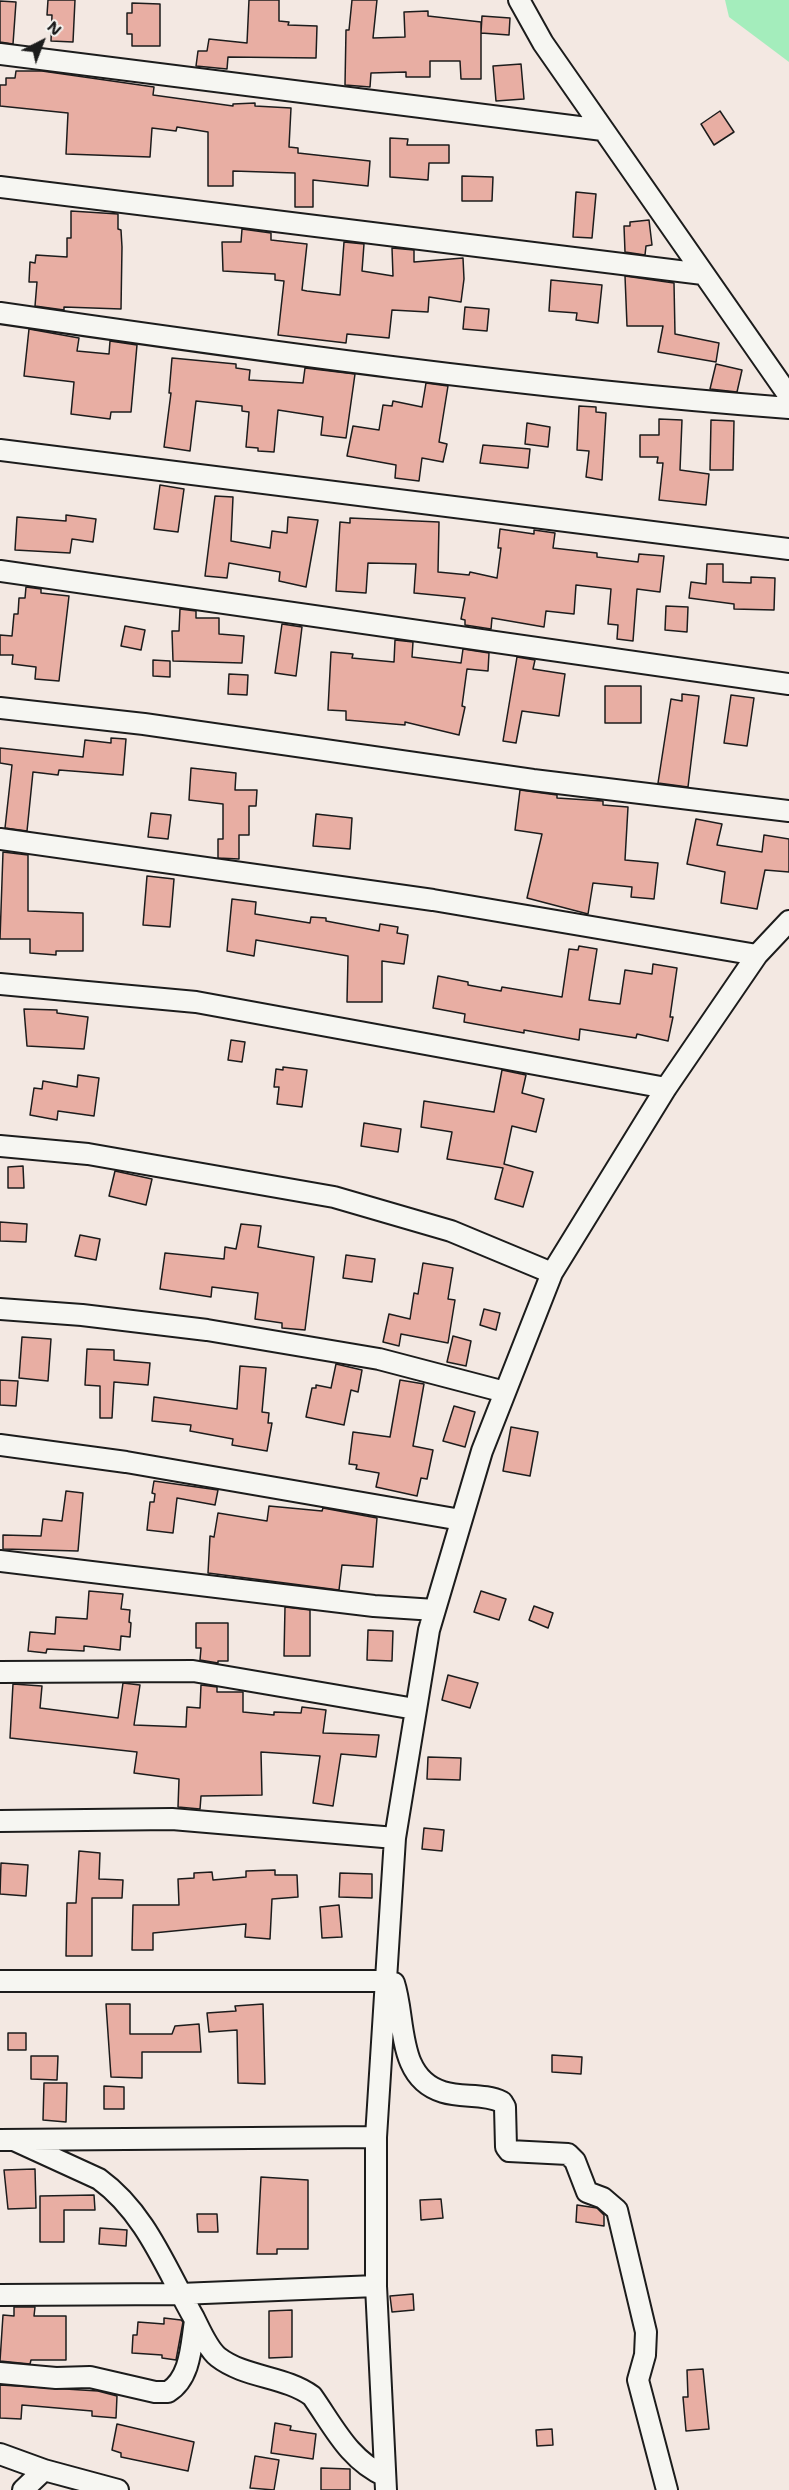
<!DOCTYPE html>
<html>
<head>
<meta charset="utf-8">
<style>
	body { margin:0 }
	#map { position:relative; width:789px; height:2490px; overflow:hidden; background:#f3e8e2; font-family:"Shantell Sans",sans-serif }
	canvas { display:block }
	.north { position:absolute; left:12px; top:12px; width:60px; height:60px; -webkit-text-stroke:4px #f6f6f2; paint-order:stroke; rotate:42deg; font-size:16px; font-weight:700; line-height:24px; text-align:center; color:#1c1c1c }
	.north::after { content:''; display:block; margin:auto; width:21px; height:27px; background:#1c1c1c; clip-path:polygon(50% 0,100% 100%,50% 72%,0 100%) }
</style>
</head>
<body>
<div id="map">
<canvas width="789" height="2490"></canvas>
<div class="north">N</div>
</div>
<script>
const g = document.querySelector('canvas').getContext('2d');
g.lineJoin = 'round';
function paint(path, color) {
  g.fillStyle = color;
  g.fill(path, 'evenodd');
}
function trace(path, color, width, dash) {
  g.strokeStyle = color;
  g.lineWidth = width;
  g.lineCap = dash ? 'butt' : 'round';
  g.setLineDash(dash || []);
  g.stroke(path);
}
const green = new Path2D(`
	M 725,0 L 789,0 L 789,62 L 729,17 Z`);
const building = new Path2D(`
	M 48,0 L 75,0 L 73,42 L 51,41 L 52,15 L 47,15 Z
	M 249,0 L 279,0 L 279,21 L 289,22 L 288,25 L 317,26 L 316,58 L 228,57 L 227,69 L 196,66 L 198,51 L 207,51 L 209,39 L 247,43 Z
	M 352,0 L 377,0 L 373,38 L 405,37 L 404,12 L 428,11 L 428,16 L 481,22 L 481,79 L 461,79 L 460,61 L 430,61 L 430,77 L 406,77 L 406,72 L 371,73 L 370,87 L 345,85 L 346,30 L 349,30 Z
	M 0,1 L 16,2 L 13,44 L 0,42 Z
	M 132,3 L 160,4 L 160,46 L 132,46 L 132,34 L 127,34 L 127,13 L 132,13 Z
	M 482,16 L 510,18 L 509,35 L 481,33 Z
	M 521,64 L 524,99 L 496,101 L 493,66 Z
	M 16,71 L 42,71 L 154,87 L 153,95 L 233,106 L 233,104 L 255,103 L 255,106 L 291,108 L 289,147 L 298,148 L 298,153 L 370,161 L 368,186 L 313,180 L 313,207 L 295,207 L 295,173 L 233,171 L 233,186 L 208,186 L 208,132 L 177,127 L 176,131 L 152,128 L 150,157 L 66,154 L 68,113 L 0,106 L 0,85 L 6,85 L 6,78 L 15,78 Z
	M 720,111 L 734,132 L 714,145 L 701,124 Z
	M 390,138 L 408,139 L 407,145 L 449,145 L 449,163 L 429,163 L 428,180 L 390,177 Z
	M 462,176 L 493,177 L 492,201 L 462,201 Z
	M 576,192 L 596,194 L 592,238 L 573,237 Z
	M 71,211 L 118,214 L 118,229 L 121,230 L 122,247 L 121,309 L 64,307 L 64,310 L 35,306 L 37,282 L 29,282 L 30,262 L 35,263 L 36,255 L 67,257 L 67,238 L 71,238 Z
	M 649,220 L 652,245 L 646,246 L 645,255 L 625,252 L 624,226 L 630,226 L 630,222 Z
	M 242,229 L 271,233 L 271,240 L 307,244 L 302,290 L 307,291 L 340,295 L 344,242 L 364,244 L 362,271 L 393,276 L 392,248 L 414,250 L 414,262 L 463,258 L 464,279 L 461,302 L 429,297 L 428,312 L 392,310 L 389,338 L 347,334 L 346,343 L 278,335 L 284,281 L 275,280 L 275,274 L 223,271 L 222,242 L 241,242 Z
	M 625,276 L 674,283 L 675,334 L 719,343 L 716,362 L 658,352 L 663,326 L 627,326 Z
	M 551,280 L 602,285 L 598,323 L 576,320 L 577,313 L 549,311 Z
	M 465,307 L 489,309 L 487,331 L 463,329 Z
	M 29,329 L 79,338 L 77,351 L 109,354 L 110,341 L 137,345 L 131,412 L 111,412 L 110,419 L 71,414 L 74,382 L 24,376 Z
	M 172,358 L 236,364 L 236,368 L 250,370 L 249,380 L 303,383 L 305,368 L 355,374 L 346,438 L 321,435 L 323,417 L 278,410 L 274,452 L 258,451 L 258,448 L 246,447 L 249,412 L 242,411 L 242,406 L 196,401 L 190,451 L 164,447 L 171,393 L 169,393 Z
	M 716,364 L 742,370 L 737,392 L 710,389 Z
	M 426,383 L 448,386 L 439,442 L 447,444 L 443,462 L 422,458 L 419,481 L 395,478 L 396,465 L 347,456 L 353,426 L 379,430 L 383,405 L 392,406 L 393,401 L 422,407 Z
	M 579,406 L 596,407 L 596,412 L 606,413 L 602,480 L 586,477 L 589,451 L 577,450 Z
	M 659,419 L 682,420 L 680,470 L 709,474 L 706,505 L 659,500 L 663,463 L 657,463 L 658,457 L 640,457 L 640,435 L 659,435 Z
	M 711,420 L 734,421 L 733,470 L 710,470 Z
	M 527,423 L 550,427 L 548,447 L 525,444 Z
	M 483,445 L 530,449 L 528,468 L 480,463 Z
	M 160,485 L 184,489 L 178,532 L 154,529 Z
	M 215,496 L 233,497 L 231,541 L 270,548 L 272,531 L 287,533 L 288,517 L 318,520 L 306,587 L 279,581 L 280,572 L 229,563 L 227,578 L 205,576 Z
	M 66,515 L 96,519 L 93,542 L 72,539 L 70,553 L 15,550 L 17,517 L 66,521 Z
	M 350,518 L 439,522 L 438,572 L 469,575 L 470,572 L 497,578 L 501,548 L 498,548 L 500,529 L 534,534 L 534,530 L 555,533 L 553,548 L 597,553 L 597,557 L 638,562 L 639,554 L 664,556 L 660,592 L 637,589 L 633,641 L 617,639 L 618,625 L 608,624 L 611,589 L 576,585 L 574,614 L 546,611 L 544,627 L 492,618 L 491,629 L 465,625 L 465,620 L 461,619 L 465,598 L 414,593 L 416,564 L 368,563 L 366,593 L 336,591 L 340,522 L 350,523 Z
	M 707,564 L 723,564 L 723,582 L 751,583 L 751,577 L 775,578 L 774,610 L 734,609 L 734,604 L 689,598 L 691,582 L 706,584 Z
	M 26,587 L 41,589 L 41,593 L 69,596 L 59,681 L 35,679 L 36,667 L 12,664 L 13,655 L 0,655 L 0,635 L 12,636 L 14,614 L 18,614 L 19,598 L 25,598 Z
	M 666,606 L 688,607 L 687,632 L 665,630 Z
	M 180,609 L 196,611 L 196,618 L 219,618 L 219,634 L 244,636 L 242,663 L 173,661 L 172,631 L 179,631 Z
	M 282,624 L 302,627 L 296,676 L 275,673 Z
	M 125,626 L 145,630 L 141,650 L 121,646 Z
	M 395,640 L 413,642 L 412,657 L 461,663 L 463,649 L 489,653 L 488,671 L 467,669 L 462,706 L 465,707 L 459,735 L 405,722 L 405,725 L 346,720 L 346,711 L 328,710 L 331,652 L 353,654 L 352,658 L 394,662 Z
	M 517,657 L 535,660 L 533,669 L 565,674 L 559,716 L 522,711 L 516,743 L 503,741 Z
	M 153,660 L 170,661 L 170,677 L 153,676 Z
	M 229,674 L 248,675 L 247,695 L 228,694 Z
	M 605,686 L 641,686 L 641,723 L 605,723 Z
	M 682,694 L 699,696 L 688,787 L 658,783 L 671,699 L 682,701 Z
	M 731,695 L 754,698 L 747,746 L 724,743 Z
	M 111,738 L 126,739 L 123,775 L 59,770 L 58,775 L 33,772 L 27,831 L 5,828 L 12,765 L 0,763 L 0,748 L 83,757 L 85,740 L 111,743 Z
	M 191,768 L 236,773 L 235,790 L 257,790 L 256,806 L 249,806 L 249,835 L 239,835 L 239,859 L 218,858 L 218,839 L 223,839 L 223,804 L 189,800 Z
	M 520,790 L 557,795 L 557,798 L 603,801 L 603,805 L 628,807 L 625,860 L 658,863 L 654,899 L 631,897 L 632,887 L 593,883 L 588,914 L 527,898 L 542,834 L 515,830 Z
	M 151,813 L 171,815 L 168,839 L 148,837 Z
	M 316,814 L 352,818 L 350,849 L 313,846 Z
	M 696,819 L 722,824 L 717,845 L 762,852 L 764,835 L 789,839 L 789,872 L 765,870 L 757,909 L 721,903 L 725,872 L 687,864 Z
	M 3,852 L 28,855 L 28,911 L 83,913 L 83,951 L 56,951 L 56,955 L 30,953 L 30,939 L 0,939 Z
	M 147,876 L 174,879 L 170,927 L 143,925 Z
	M 232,899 L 256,902 L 255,914 L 310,923 L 311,917 L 326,918 L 326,921 L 379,931 L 380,924 L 398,927 L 397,933 L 408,935 L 404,964 L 382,961 L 382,1002 L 347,1002 L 348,956 L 256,940 L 254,956 L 227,951 Z
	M 579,946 L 597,949 L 589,1000 L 620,1004 L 625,970 L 652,974 L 653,964 L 677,968 L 670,1017 L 673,1017 L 668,1041 L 637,1034 L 636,1038 L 580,1029 L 579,1040 L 524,1030 L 524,1033 L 464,1022 L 465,1014 L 433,1008 L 438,976 L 468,982 L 468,985 L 501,991 L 502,987 L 562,997 L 569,949 L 578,950 Z
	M 24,1009 L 57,1010 L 57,1013 L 88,1017 L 84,1049 L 27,1046 Z
	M 231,1040 L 245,1042 L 242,1062 L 228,1060 Z
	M 283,1067 L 307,1070 L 302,1107 L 277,1104 L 279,1087 L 274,1087 L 276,1069 L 283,1070 Z
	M 502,1070 L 526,1075 L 522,1093 L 544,1099 L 536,1132 L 512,1126 L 504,1164 L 533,1172 L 523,1207 L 495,1199 L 503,1168 L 447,1159 L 452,1132 L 421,1127 L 424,1101 L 494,1112 Z
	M 78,1075 L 99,1078 L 94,1116 L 58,1111 L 57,1120 L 30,1115 L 34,1088 L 42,1089 L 43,1081 L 77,1087 Z
	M 364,1123 L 401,1129 L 398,1152 L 361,1146 Z
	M 23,1166 L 24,1188 L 8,1188 L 8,1167 Z
	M 115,1171 L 152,1179 L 146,1205 L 109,1196 Z
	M 0,1222 L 27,1224 L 26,1242 L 0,1241 Z
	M 241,1224 L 261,1226 L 258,1247 L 314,1257 L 305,1330 L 282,1328 L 282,1323 L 255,1319 L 258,1293 L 212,1287 L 211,1297 L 160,1289 L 165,1253 L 224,1259 L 225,1247 L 236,1249 Z
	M 80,1235 L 100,1239 L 96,1260 L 75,1256 Z
	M 346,1255 L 375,1259 L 372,1282 L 343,1278 Z
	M 423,1263 L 453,1268 L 448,1299 L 455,1300 L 448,1343 L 401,1334 L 399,1346 L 383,1342 L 389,1314 L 410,1319 L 414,1293 L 418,1294 Z
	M 484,1309 L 500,1313 L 496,1330 L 480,1325 Z
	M 453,1336 L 471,1341 L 466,1366 L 447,1362 Z
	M 22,1337 L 51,1339 L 48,1381 L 19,1378 Z
	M 87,1349 L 114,1350 L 114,1360 L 150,1363 L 148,1385 L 114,1382 L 112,1418 L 100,1418 L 100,1386 L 85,1385 Z
	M 336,1364 L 362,1370 L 358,1392 L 351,1390 L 344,1425 L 306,1417 L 312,1388 L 316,1388 L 316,1385 L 331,1388 Z
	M 240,1366 L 266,1368 L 262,1412 L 269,1413 L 268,1423 L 272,1423 L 267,1451 L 232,1445 L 233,1439 L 190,1431 L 191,1425 L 152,1421 L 154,1397 L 237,1409 Z
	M 0,1380 L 18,1381 L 16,1406 L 0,1405 Z
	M 400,1380 L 424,1384 L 413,1446 L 433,1450 L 427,1479 L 421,1478 L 417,1496 L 376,1487 L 379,1473 L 356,1469 L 357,1465 L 349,1464 L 353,1432 L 390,1437 Z
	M 454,1406 L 475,1412 L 465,1447 L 443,1441 Z
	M 511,1427 L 538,1432 L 530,1476 L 503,1471 Z
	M 154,1481 L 218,1490 L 215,1505 L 177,1498 L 173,1533 L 147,1530 L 150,1502 L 154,1502 L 155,1494 L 152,1493 Z
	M 66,1491 L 83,1493 L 78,1551 L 3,1549 L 3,1535 L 41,1536 L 43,1519 L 62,1521 Z
	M 269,1506 L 322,1511 L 323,1508 L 377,1518 L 373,1567 L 342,1565 L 339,1590 L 208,1573 L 210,1536 L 214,1537 L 218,1513 L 267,1521 Z
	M 89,1591 L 123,1594 L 121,1609 L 130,1610 L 129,1622 L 131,1623 L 130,1637 L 121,1636 L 120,1650 L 84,1646 L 84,1651 L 47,1649 L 46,1653 L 28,1651 L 30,1632 L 55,1634 L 56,1617 L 87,1619 Z
	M 481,1591 L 506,1599 L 499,1620 L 474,1612 Z
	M 534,1606 L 553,1613 L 548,1628 L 529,1620 Z
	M 285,1607 L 310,1610 L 310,1656 L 284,1656 Z
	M 196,1623 L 228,1623 L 228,1661 L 218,1661 L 218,1663 L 200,1660 L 201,1648 L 196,1648 Z
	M 368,1630 L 393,1631 L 392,1661 L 367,1660 Z
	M 448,1675 L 478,1683 L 470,1708 L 442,1700 Z
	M 123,1683 L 140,1685 L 134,1725 L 186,1727 L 187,1707 L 200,1708 L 201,1685 L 217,1687 L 217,1692 L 243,1692 L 243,1712 L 274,1715 L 274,1712 L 301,1713 L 302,1707 L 326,1710 L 323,1733 L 379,1735 L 376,1757 L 341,1754 L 333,1806 L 313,1803 L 320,1756 L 261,1752 L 262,1795 L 201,1796 L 200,1809 L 178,1807 L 179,1779 L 134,1773 L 137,1752 L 10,1738 L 13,1684 L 42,1686 L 40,1708 L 118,1718 Z
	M 428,1757 L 461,1758 L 460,1780 L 427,1779 Z
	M 424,1828 L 444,1830 L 442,1851 L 422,1849 Z
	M 79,1851 L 100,1853 L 99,1879 L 123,1880 L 122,1898 L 92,1898 L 92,1956 L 66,1956 L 67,1903 L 76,1903 Z
	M 1,1863 L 28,1865 L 26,1896 L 0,1894 Z
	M 275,1870 L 275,1875 L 297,1875 L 298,1897 L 272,1899 L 270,1939 L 245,1937 L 246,1924 L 153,1933 L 153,1950 L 132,1950 L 133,1905 L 179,1905 L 178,1879 L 194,1878 L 194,1873 L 212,1872 L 213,1880 L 246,1877 L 246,1871 Z
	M 340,1873 L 372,1874 L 372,1898 L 339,1897 Z
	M 339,1905 L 342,1937 L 322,1938 L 320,1907 Z
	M 106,2004 L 130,2004 L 130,2034 L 172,2034 L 175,2026 L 199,2024 L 201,2052 L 142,2052 L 142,2078 L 111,2077 Z
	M 263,2004 L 265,2084 L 238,2083 L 237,2030 L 209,2032 L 207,2013 L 236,2011 L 235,2006 Z
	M 8,2033 L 26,2033 L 26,2050 L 8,2050 Z
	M 552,2055 L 582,2057 L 581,2074 L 552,2072 Z
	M 31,2056 L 58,2056 L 57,2080 L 31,2079 Z
	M 44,2083 L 67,2083 L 66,2122 L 43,2120 Z
	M 104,2086 L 124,2087 L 124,2109 L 104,2109 Z
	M 35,2169 L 36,2208 L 8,2209 L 4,2170 Z
	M 261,2177 L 308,2180 L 308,2249 L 277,2249 L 277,2254 L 257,2254 Z
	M 94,2195 L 95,2210 L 64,2210 L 64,2242 L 40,2242 L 40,2196 Z
	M 441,2199 L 443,2218 L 421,2220 L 420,2200 Z
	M 577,2205 L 597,2208 L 604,2215 L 604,2226 L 576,2222 Z
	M 197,2214 L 217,2214 L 218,2232 L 198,2232 Z
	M 100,2228 L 127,2230 L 126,2246 L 99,2244 Z
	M 413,2294 L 414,2310 L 392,2312 L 390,2296 Z
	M 14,2307 L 35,2307 L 34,2316 L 66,2316 L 66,2360 L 31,2360 L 30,2364 L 0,2361 L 3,2315 L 14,2316 Z
	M 292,2310 L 292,2357 L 269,2358 L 269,2311 Z
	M 164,2318 L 181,2320 L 183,2322 L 176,2360 L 162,2358 L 162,2355 L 132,2353 L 133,2335 L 137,2335 L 138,2322 L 164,2324 Z
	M 703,2369 L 709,2429 L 686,2431 L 683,2397 L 688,2397 L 687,2370 Z
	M 0,2385 L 98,2391 L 117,2396 L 116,2418 L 92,2416 L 92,2411 L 22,2405 L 21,2419 L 0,2418 Z
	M 275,2423 L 291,2426 L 290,2430 L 316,2434 L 313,2459 L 271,2453 Z
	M 117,2424 L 194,2442 L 188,2471 L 121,2457 L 121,2453 L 112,2450 Z
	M 552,2429 L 553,2445 L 537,2446 L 536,2430 Z
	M 255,2456 L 279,2460 L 274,2490 L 250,2488 Z
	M 321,2468 L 350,2469 L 350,2490 L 321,2490 Z`);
const minor = new Path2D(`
	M 519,0 L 543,43 L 789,396
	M 0,54 L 603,130
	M 0,187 L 703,274
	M 0,313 C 262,351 525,388 789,408
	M 0,450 L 789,549
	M 0,571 L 789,684
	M 0,708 L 144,724 L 533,780 L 789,811
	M 0,839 L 433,900 L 757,955
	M 0,984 L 196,1002 L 666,1088
	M 0,1146 L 88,1154 L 334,1197 L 451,1231 L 552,1273
	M 0,1309 L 82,1315 L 207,1330 L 379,1359 L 505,1392
	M 0,1445 L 126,1462 L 461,1520
	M 0,1561 L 374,1606 L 435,1610
	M 0,1672 L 193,1671 L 415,1709
	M 0,1821 L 172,1819 L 395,1838
	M 0,1981 L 384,1981 L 394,1983 C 406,2019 396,2078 443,2092 C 462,2098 484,2093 502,2102 L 505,2107 L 506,2147 L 509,2151 L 568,2154 L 575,2161 L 587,2192 L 603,2198 L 617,2210 L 646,2332 L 645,2355 L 638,2380 L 667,2490
	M 0,2140 L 376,2137
	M 16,2141 L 99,2179 C 146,2213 166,2269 194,2318 C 200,2330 208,2349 218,2357 C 245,2378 285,2376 312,2396 C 334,2427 349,2460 385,2476
	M 0,2295 L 180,2294 L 376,2286
	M 0,2373 L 56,2378 L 90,2377 L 155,2392 L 168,2392 C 191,2378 191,2345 195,2321
	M 0,2454 L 44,2470 L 118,2490
	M 23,2490 L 44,2470
	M 386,2490 L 376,2286 L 376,2137 L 395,1838 L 429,1630 L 482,1451 L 552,1273 L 666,1088 L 757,955 L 789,921`);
paint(green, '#a4edbc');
paint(building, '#e8aea3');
trace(building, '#1c1c1c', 1.5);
trace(minor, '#1c1c1c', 24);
trace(minor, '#f6f6f2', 20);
</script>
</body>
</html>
